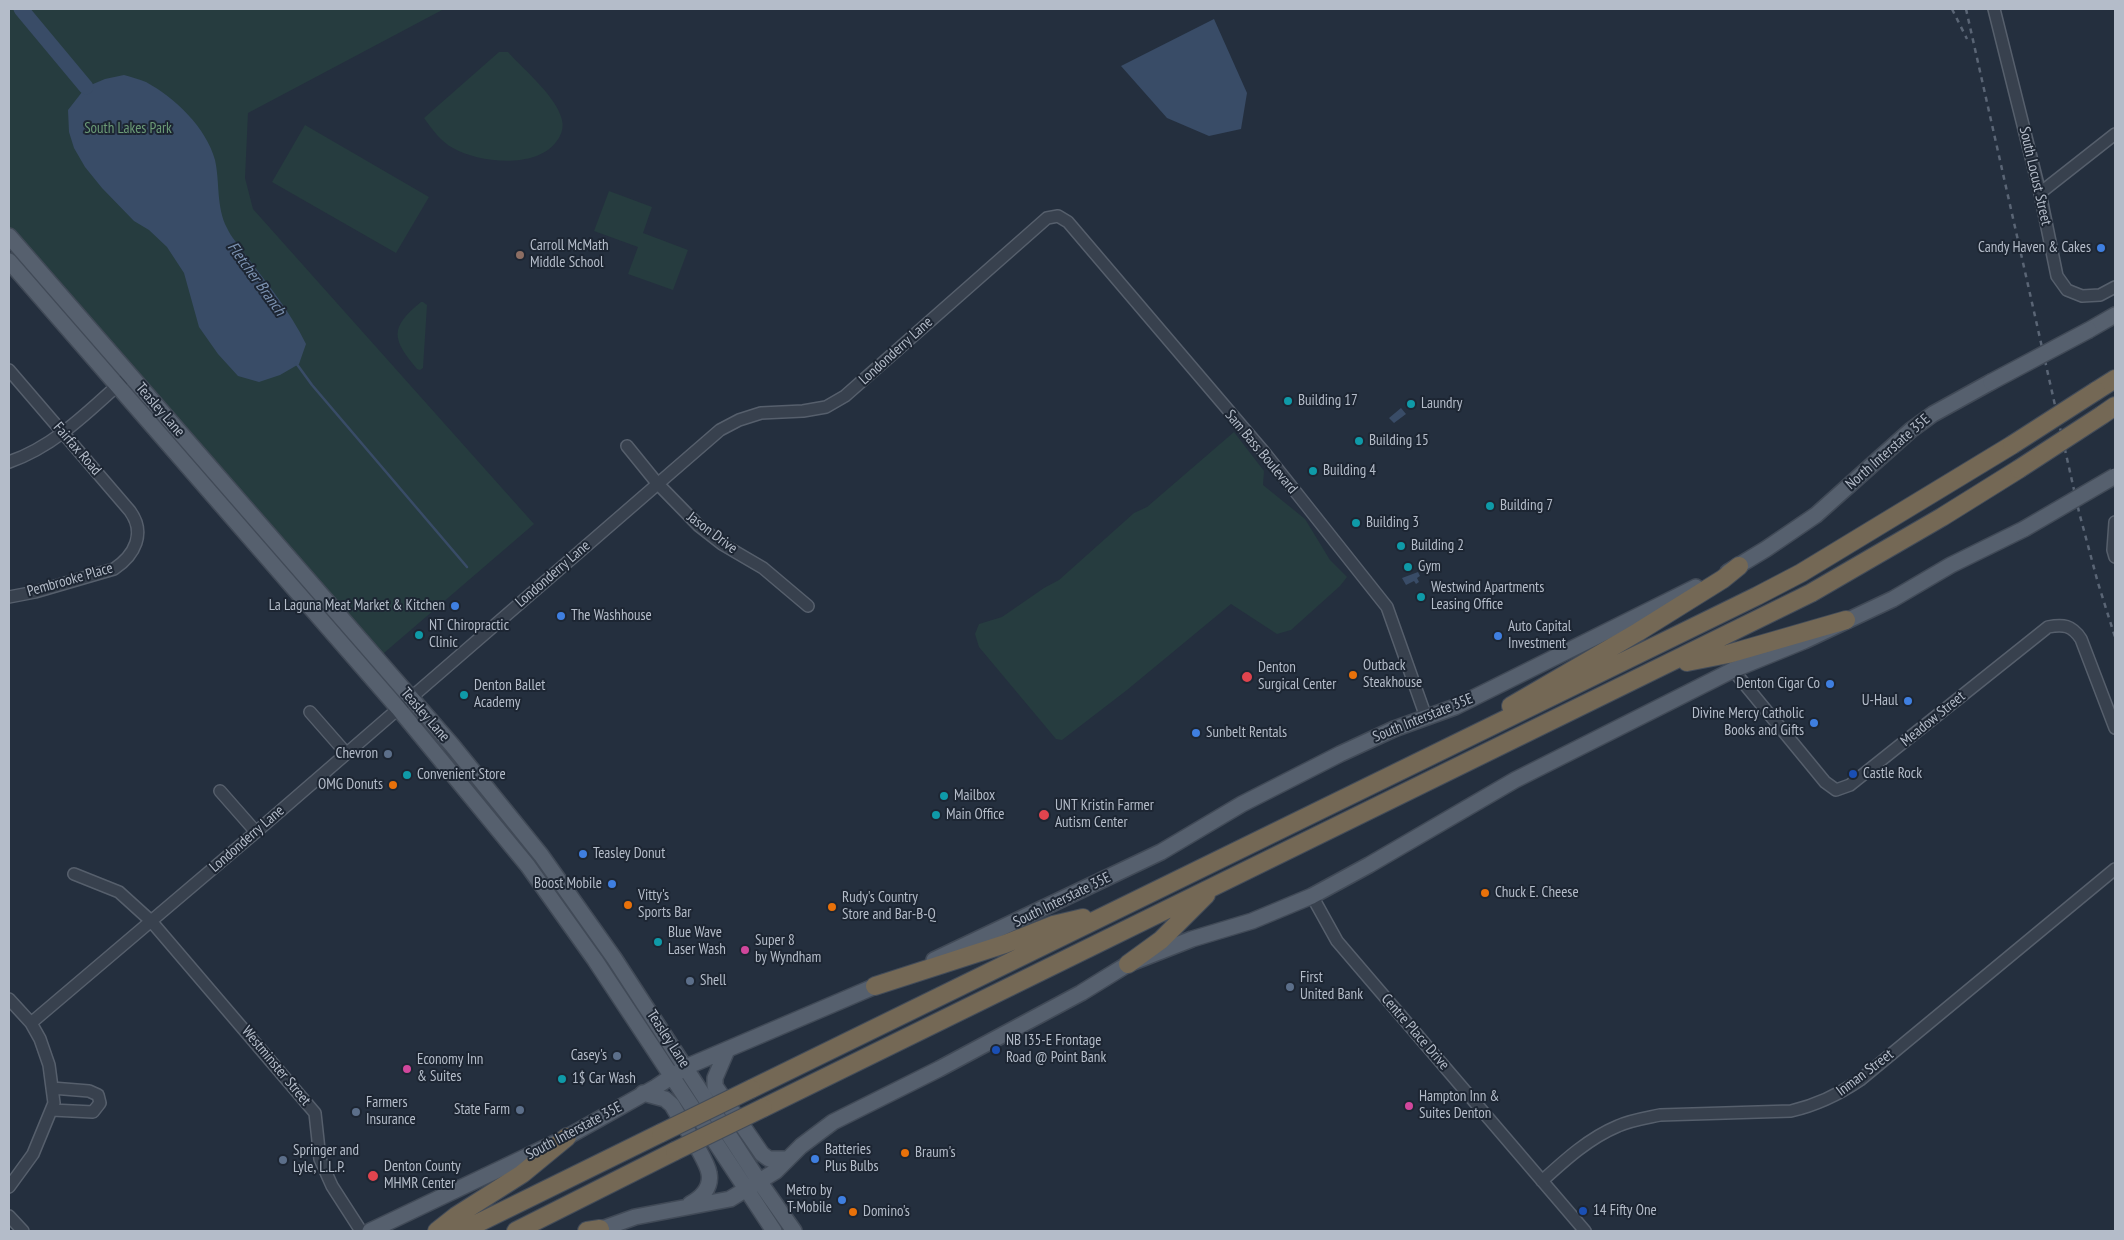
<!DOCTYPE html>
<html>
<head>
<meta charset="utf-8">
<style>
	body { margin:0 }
	#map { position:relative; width:2124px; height:1240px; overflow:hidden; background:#242f3e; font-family:"PT Sans Narrow",sans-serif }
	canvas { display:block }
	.frame { position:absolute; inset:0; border:10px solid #b4bcc9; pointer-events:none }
</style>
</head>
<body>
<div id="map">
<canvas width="2124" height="1240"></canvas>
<div class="frame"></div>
</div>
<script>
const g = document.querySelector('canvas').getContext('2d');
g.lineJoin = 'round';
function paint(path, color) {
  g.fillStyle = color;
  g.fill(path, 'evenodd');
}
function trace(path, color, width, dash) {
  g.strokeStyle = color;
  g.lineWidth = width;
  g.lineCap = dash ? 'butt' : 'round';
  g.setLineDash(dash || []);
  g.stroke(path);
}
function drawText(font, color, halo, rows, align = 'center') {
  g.font = font + ' "PT Sans Narrow",sans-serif';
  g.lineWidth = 4;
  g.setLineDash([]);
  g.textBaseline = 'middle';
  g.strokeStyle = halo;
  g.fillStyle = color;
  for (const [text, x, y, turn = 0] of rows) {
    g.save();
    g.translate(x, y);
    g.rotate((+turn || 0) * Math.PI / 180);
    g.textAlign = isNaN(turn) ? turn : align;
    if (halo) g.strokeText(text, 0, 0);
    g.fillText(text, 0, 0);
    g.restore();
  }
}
const green = new Path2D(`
	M 9,9 L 444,9 L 248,113 L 245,178 L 253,209 L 534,524 L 377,659 L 9,237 Z
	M 499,52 L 508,52 C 524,70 557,97 562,120 C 564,128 561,136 556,142 C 536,169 479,163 453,148 C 441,142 432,129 424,118 Z
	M 305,125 L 429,197 L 396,253 L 272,182 Z
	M 609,191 L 652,207 L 643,233 L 688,250 L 673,290 L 628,274 L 638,247 L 594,231 Z
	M 421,302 L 423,302 L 427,305 L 423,368 L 420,370 L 417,369 C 392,339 389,328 421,302 Z
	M 1234,432 L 1264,471 L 1263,485 L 1305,519 L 1330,560 L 1347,577 L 1340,586 L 1291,630 L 1277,634 L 1231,604 L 1127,690 L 1062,740 L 1056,739 L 979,647 L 975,634 L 979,624 L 1002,617 L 1044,588 L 1059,580 L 1134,513 L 1147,507 Z`);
const water = new Path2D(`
	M 1214,19 L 1247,93 L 1241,129 L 1209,136 L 1167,118 L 1121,66 Z
	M 124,75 C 131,77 139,79 146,82 C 175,98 206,127 215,160 C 220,182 216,207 227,228 C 231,237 238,244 244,253 C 266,282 290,311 306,344 L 299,364 L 280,375 L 259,382 L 238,376 L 218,354 L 199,327 L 184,273 L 167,247 L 149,230 L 134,221 L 102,188 L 85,167 L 74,148 L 69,132 L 68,110 L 86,87 L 105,79 Z
	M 1401,408 L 1406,414 L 1394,423 L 1389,418 Z
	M 1418,572 L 1420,576 L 1417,578 L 1419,582 L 1416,584 L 1414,581 L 1406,585 L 1402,578 Z`);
const stream = new Path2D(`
	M 296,363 L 312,385 L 467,567`);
const river = new Path2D(`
	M 21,9 L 86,87`);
const minor = new Path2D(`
	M 1994,9 L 2040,193 L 2057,276 L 2067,290 L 2082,296 L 2100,295 L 2115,287
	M 2040,193 L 2115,134
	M 9,370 L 130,511 C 146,533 135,555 114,569 L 35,592 L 9,597
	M 627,446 L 657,483 L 699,526 L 722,544 L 763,568 L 808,606
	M 9,462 C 56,446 92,408 129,375
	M 2115,522 L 2113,550 L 2115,557
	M 1733,670 L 1825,782 L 1836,790 L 1850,785 L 2048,627 C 2063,624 2072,625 2081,639 L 2115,728
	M 310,712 L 346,753
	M 220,791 L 256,832
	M 74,874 L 119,892 L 151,921 L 315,1113 L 320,1159 L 332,1186 L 361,1231
	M 1312,896 L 1337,941 L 1585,1231
	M 9,999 L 31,1023 L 40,1039 L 49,1065 L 54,1103 L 33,1154 L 9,1187
	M 31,1023 L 256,832 L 720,430 L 739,420 L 761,413 L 803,411 L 826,407 L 845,396 L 1047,218 L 1058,216 L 1068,222 L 1264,452 L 1387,607 L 1426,717
	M 52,1110 L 93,1112 L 100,1103 L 98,1095 L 89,1091 L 52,1088
	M 1542,1181 C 1565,1160 1589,1138 1618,1126 C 1631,1120 1646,1118 1660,1115 L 1791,1111 C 1817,1105 1838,1095 1860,1080 L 2115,869
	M 9,1216 L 23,1231`);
const major = new Path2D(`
	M 9,236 L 452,745 L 541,855 L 614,958 L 759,1181 L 794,1231
	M 9,261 L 398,708 L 528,866 L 595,960 L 774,1231
	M 2089,330 L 2115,315
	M 1728,572 L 1766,549 L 1816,515 L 1911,430 L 1933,414 L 1991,382
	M 934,960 L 1161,852 L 1242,804 L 1340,754 L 1394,729 L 1455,707 L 1696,587
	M 727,1050 L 715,1078 L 715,1086 L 762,1154 L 769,1159 L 787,1159
	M 643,1093 L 665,1099 L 672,1105 C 680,1119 707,1160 709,1173 C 712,1188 701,1198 690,1204
	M 370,1231 L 567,1137 L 656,1087 L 686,1067 L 885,982
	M 596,1231 L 635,1217 L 730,1199 L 776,1171 L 801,1146 L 833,1122 L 939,1069 L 1081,993 L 1128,964 L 1192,939 L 1252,921 L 1312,896 L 1369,865 L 1515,780 L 1733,670 L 1804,641 L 1893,599 L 1951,565 L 2024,529`);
const highway = new Path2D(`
	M 2096,391 L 2115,379
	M 2102,415 L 2115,406
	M 1687,662 L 1728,654 L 1846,620
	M 1511,706 L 1638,632 L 1723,579 L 1739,566
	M 1128,964 L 1161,940 L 1206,895
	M 875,986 L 1005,944 L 1053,925 L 1083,918
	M 751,1089 L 1757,596 L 1801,573 L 2012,445
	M 763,1108 L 1811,593 L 1942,517 L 2019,469
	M 437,1231 L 456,1216 L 522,1174 L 567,1137
	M 462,1231 L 661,1133
	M 516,1231 L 675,1151
	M 587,1231 L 600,1229`);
const rail = new Path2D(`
	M 1952,9 L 1967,39
	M 1966,9 L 2079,512 L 2098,583 L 2115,637`);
const majorBridge = new Path2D(`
	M 1991,382 L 2089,330
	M 2024,529 L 2115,476`);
const highwayBridge = new Path2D(`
	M 2012,445 L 2096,391
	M 2019,469 L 2102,415
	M 661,1133 L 751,1089
	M 675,1151 L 763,1108`);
const markers = [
	[2101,248,5,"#3f7fe0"],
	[520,255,5,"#8d6e63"],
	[1288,401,5,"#0f9aa8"],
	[1411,404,5,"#0f9aa8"],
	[1359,441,5,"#0f9aa8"],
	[1313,471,5,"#0f9aa8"],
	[1490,506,5,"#0f9aa8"],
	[1356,523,5,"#0f9aa8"],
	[1401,546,5,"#0f9aa8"],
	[1408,567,5,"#0f9aa8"],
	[1421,597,5,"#0f9aa8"],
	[455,606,5,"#3f7fe0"],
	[561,616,5,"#3f7fe0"],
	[419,635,5,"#0f9aa8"],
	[1498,636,5,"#3f7fe0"],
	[1353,675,5,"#e8710a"],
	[1247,677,6,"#e0444e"],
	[1830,684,5,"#3f7fe0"],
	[464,695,5,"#0f9aa8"],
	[1908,701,5,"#3f7fe0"],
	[1814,723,5,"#3f7fe0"],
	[1196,733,5,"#3f7fe0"],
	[388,754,5,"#5c6f8a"],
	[1853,774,5,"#1a4fb4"],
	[407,775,5,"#0f9aa8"],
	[393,785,5,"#e8710a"],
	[944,796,5,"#0f9aa8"],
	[936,815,5,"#0f9aa8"],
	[1044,815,6,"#e0444e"],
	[583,854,5,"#3f7fe0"],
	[612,884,5,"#3f7fe0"],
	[1485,893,5,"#e8710a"],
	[628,905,5,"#e8710a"],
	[832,907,5,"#e8710a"],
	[658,942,5,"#0f9aa8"],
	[745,950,5,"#d1479c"],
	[690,981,5,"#5c6f8a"],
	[1290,987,5,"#5c6f8a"],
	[996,1050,5,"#1a4fb4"],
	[617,1056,5,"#5c6f8a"],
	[407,1069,5,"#d1479c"],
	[562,1079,5,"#0f9aa8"],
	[1409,1106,5,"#d1479c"],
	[520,1110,5,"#5c6f8a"],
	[356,1112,5,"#5c6f8a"],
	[905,1153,5,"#e8710a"],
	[815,1159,5,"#3f7fe0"],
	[283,1160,5,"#5c6f8a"],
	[373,1176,6,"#e0444e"],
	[842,1200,5,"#3f7fe0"],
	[1583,1211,5,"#1a4fb4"],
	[853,1212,5,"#e8710a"]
];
const parkNames = [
	["South Lakes Park",128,129]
];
const streetNames = [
	["South Locust Street",2035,176,77],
	["Londonderry Lane",896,351,-42],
	["Teasley Lane",160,410,49],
	["Fairfax Road",77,449,49],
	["Sam Bass Boulevard",1261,452,50],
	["North Interstate 35E",1888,452,-41],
	["Jason Drive",712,533,37],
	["Londonderry Lane",553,574,-41],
	["Pembrooke Place",70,580,-16],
	["Teasley Lane",425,715,49],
	["South Interstate 35E",1423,718,-22],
	["Meadow Street",1933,719,-39],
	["Londonderry Lane",247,839,-41],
	["South Interstate 35E",1062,900,-26],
	["Centre Place Drive",1415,1032,49],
	["Teasley Lane",668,1039,57],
	["Westminster Street",276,1066,50],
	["Inman Street",1865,1073,-37],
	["South Interstate 35E",574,1131,-28]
];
const poiNames = [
	["Carroll McMath",530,246],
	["Middle School",530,263],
	["Candy Haven & Cakes",2091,248,"right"],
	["Building 17",1298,401],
	["Laundry",1421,404],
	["Building 15",1369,441],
	["Building 4",1323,471],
	["Building 7",1500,506],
	["Building 3",1366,523],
	["Building 2",1411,546],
	["Gym",1418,567],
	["Westwind Apartments",1431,588],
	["Leasing Office",1431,605],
	["La Laguna Meat Market & Kitchen",445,606,"right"],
	["The Washhouse",571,616],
	["NT Chiropractic",429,626],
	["Clinic",429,643],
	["Auto Capital",1508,627],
	["Investment",1508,644],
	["Outback",1363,666],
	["Steakhouse",1363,683],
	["Denton",1258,668],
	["Surgical Center",1258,685],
	["Denton Cigar Co",1820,684,"right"],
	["Denton Ballet",474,686],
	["Academy",474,703],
	["U-Haul",1898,701,"right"],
	["Divine Mercy Catholic",1804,714,"right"],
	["Books and Gifts",1804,731,"right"],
	["Sunbelt Rentals",1206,733],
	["Chevron",378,754,"right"],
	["Castle Rock",1863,774],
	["Convenient Store",417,775],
	["OMG Donuts",383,785,"right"],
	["Mailbox",954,796],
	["UNT Kristin Farmer",1055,806],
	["Autism Center",1055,823],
	["Main Office",946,815],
	["Teasley Donut",593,854],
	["Boost Mobile",602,884,"right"],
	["Chuck E. Cheese",1495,893],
	["Vitty's",638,896],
	["Sports Bar",638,913],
	["Rudy's Country",842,898],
	["Store and Bar-B-Q",842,915],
	["Blue Wave",668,933],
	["Laser Wash",668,950],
	["Super 8",755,941],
	["by Wyndham",755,958],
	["First",1300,978],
	["United Bank",1300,995],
	["Shell",700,981],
	["NB I35-E Frontage",1006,1041],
	["Road @ Point Bank",1006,1058],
	["Casey's",607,1056,"right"],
	["Economy Inn",417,1060],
	["& Suites",417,1077],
	["1$ Car Wash",572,1079],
	["Hampton Inn &",1419,1097],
	["Suites Denton",1419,1114],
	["Farmers",366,1103],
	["Insurance",366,1120],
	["State Farm",510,1110,"right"],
	["Batteries",825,1150],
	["Plus Bulbs",825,1167],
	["Springer and",293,1151],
	["Lyle, L.L.P.",293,1168],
	["Braum's",915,1153],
	["Denton County",384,1167],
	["MHMR Center",384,1184],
	["Metro by",832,1191,"right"],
	["T-Mobile",832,1208,"right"],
	["14 Fifty One",1593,1211],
	["Domino's",863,1212]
];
const waterNames = [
	["Fletcher Branch",256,279,54]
];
paint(green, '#263c3f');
paint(water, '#394c67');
trace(stream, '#394c67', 2.5);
trace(river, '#394c67', 15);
trace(minor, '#565f6c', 14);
trace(major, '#414a57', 18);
trace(highway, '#434c59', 20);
trace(minor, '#38414e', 11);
trace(major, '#56606e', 15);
trace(highway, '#746855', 18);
trace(rail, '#5a6575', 2.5, [5, 5]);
trace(majorBridge, '#414a57', 18, []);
trace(highwayBridge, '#434c59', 20, []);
trace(majorBridge, '#56606e', 15);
trace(highwayBridge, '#746855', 18);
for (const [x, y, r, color] of markers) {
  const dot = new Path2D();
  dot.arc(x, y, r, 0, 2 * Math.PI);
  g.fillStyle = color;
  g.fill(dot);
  trace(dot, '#1d2633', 2);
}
drawText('15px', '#6b9a76', '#1d2633', parkNames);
drawText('15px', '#b4bcc9', '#1d2633', streetNames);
drawText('15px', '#b4bcc9', '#1d2633', poiNames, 'left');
drawText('italic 16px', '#7c92b1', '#1d2633', waterNames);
</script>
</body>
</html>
